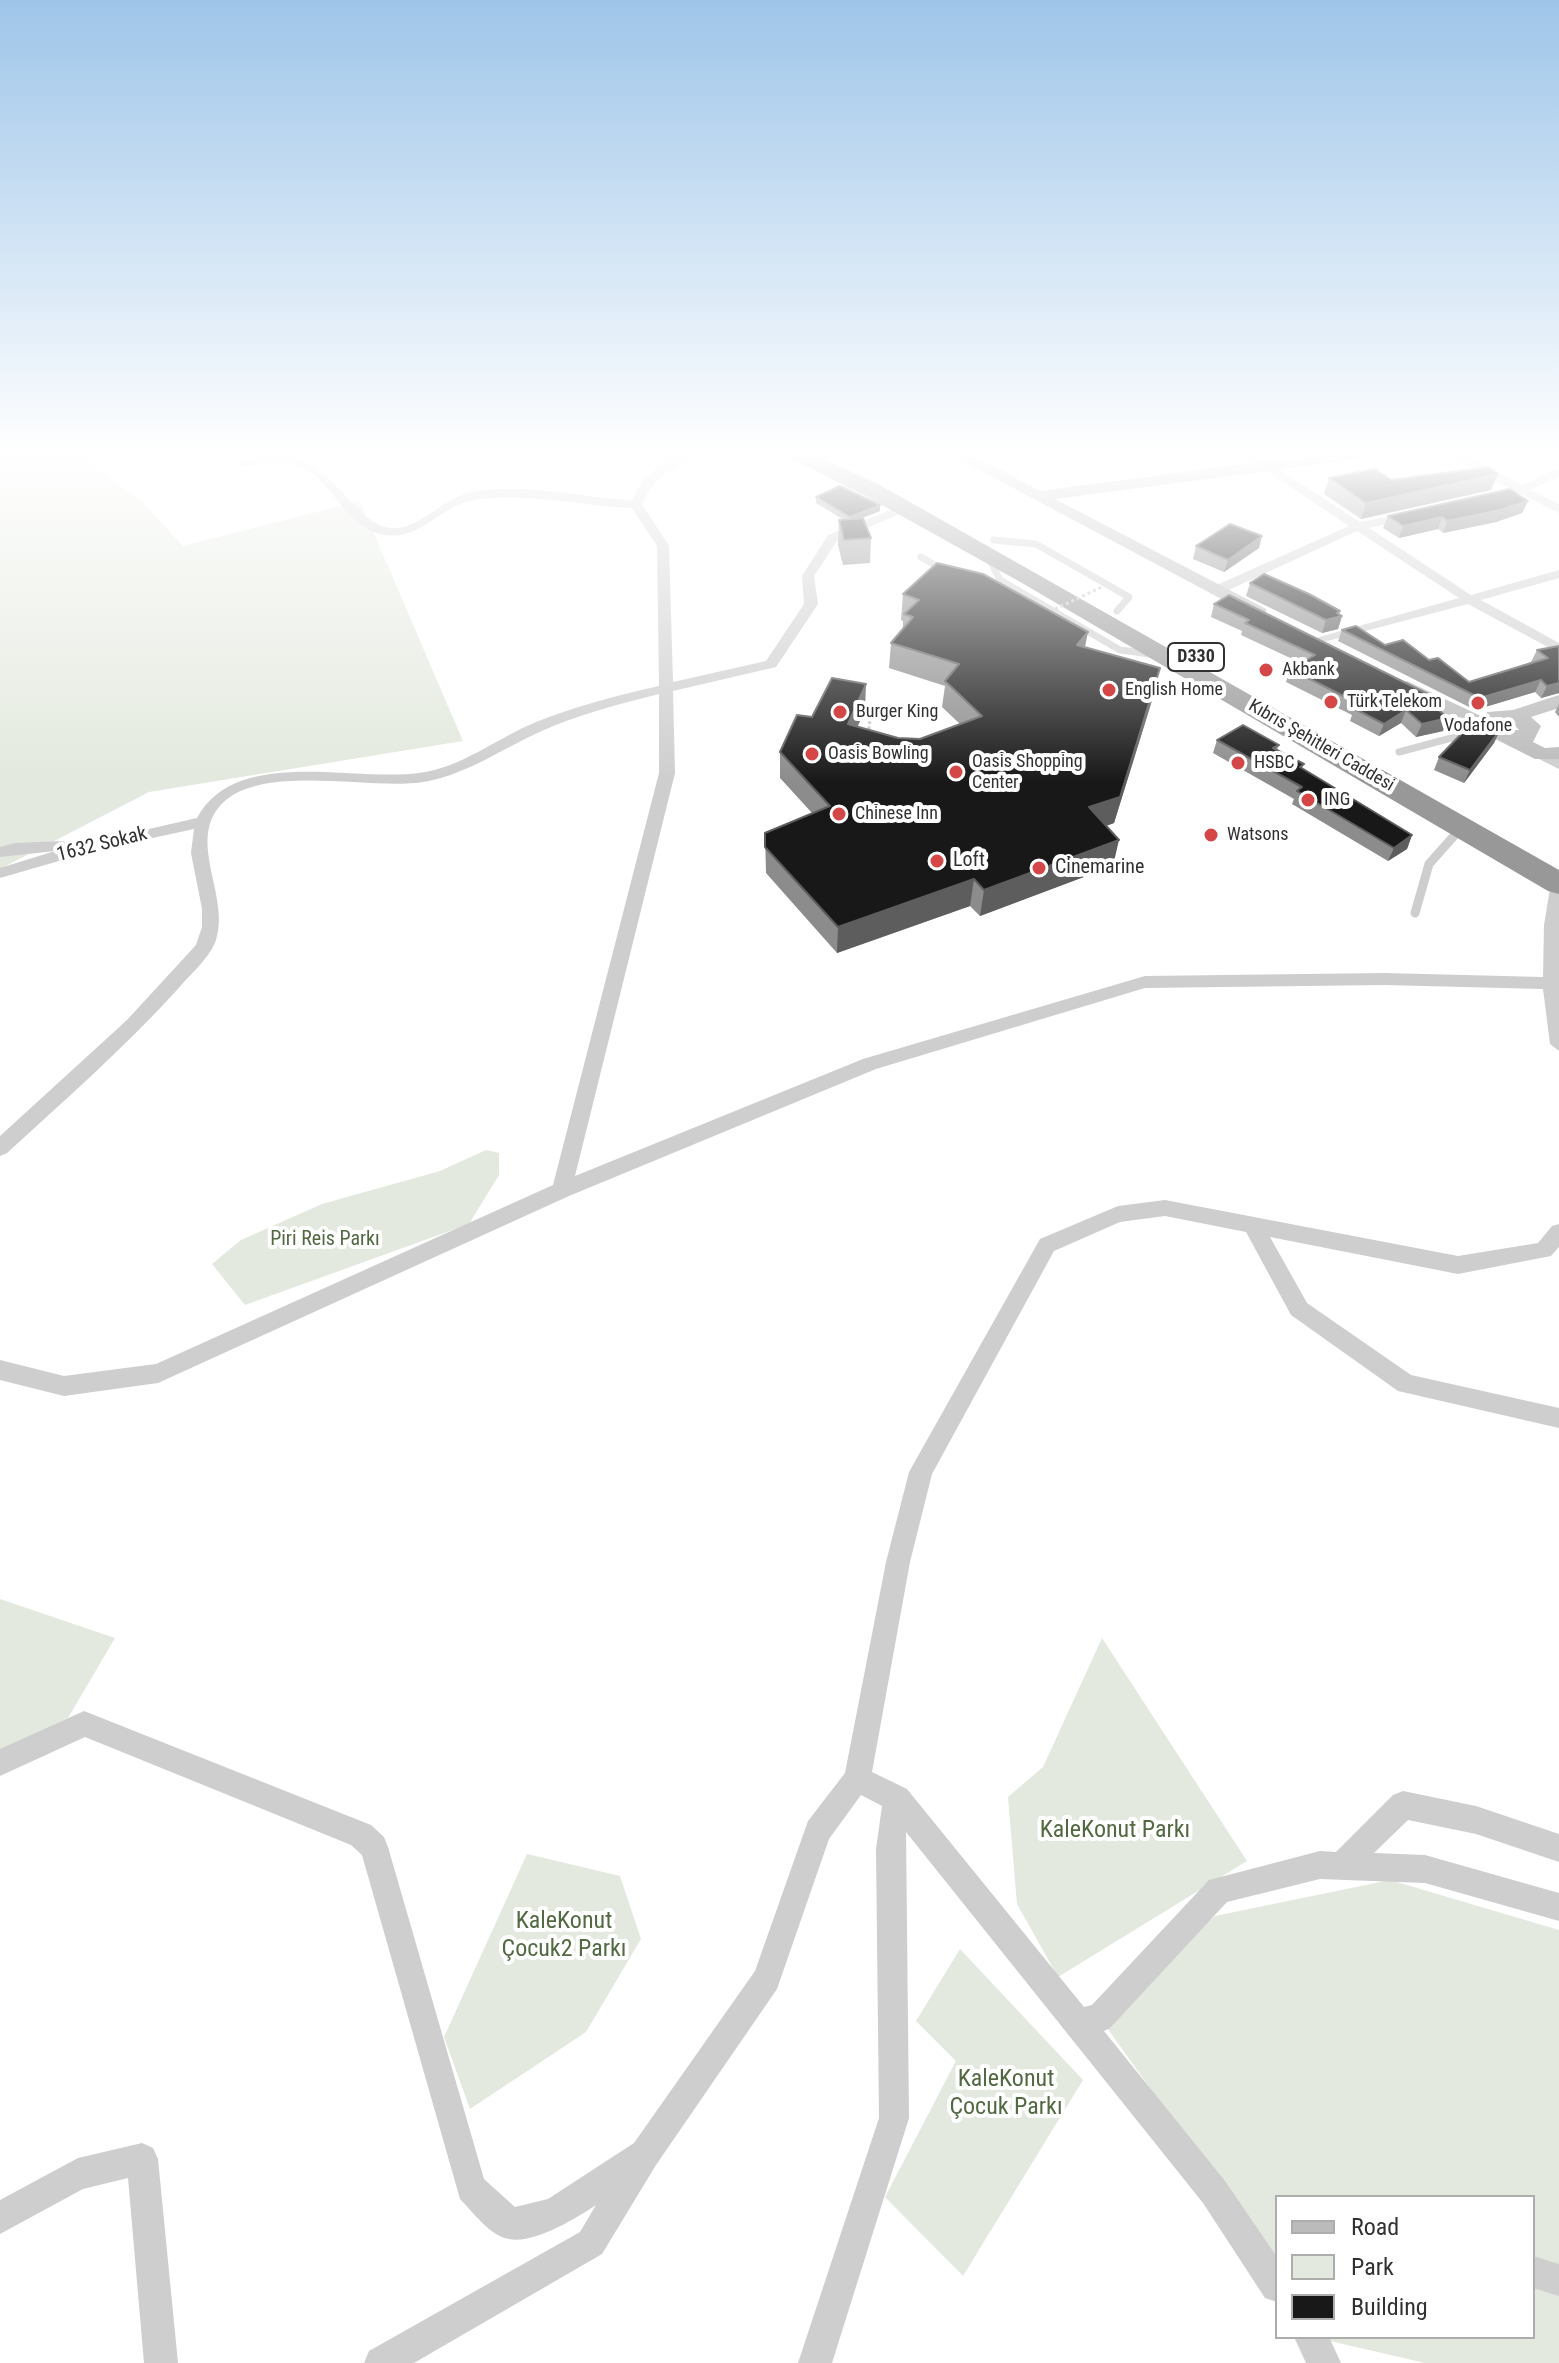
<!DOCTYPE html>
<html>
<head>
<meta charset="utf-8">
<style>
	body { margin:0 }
	#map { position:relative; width:1559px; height:2363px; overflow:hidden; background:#fff; font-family:"Roboto Condensed",sans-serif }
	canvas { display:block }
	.legend { position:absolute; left:1275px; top:2195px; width:260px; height:144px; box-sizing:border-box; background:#fff; border:2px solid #adadad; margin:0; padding:10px 14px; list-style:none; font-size:24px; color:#313131 }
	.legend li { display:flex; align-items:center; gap:16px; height:40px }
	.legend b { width:40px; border:2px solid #adadad }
</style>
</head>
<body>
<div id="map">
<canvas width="1559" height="2363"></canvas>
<ul class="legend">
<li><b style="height:10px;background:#bbb"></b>Road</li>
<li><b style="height:22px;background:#e3e9de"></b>Park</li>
<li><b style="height:22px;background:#181818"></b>Building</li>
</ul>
</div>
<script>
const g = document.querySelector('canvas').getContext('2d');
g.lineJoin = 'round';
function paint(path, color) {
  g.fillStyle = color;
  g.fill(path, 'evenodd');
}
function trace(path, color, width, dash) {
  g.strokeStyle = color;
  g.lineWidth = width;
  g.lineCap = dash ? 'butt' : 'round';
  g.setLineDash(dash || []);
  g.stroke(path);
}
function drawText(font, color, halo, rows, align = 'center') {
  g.font = font + ' "Roboto Condensed",sans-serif';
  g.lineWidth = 8;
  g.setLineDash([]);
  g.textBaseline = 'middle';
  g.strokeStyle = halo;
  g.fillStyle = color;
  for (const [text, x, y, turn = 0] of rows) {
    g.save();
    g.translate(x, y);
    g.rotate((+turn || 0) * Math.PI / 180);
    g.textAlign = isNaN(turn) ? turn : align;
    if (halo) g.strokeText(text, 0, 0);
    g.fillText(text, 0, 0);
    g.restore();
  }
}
const green = new Path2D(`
	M 0,451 L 75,451 L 143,503 L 183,546 L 360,501 L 463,741 L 149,792 L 0,869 Z
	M 486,1150 L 499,1153 L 499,1175 L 469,1224 L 245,1305 L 212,1264 L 241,1240 L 322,1204 L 440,1171 Z
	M 0,1599 L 115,1638 L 68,1718 L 0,1750 Z
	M 1102,1638 L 1247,1861 L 1058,1977 L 1017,1904 L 1008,1797 L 1043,1767 Z
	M 527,1854 L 620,1876 L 641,1939 L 586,2032 L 470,2109 L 444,2037 Z
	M 1390,1880 L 1559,1930 L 1559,2363 L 1425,2363 L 1330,2341 L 1327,2337 L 1533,2337 L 1533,2197 L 1277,2197 L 1277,2266 L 1100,2018 L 1215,1916 Z
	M 960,1949 L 1083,2080 L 963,2276 L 885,2197 L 956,2061 L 916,2021 Z`);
const path = new Path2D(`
	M 871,735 L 868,724 L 885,708`);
const laneFar1 = new Path2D(`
	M 567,451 L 586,456 L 604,451
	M 994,540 L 1036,544 L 1129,597 L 1117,611
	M 988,556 L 1000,580 L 1120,650 L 1151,654
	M 921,557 L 945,571
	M 1399,752 L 1470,733`);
const lane = new Path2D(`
	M 1415,913 L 1429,864 L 1461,828`);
const street = new Path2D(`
	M 674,451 L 708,451 C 675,473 664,462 642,504 L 669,546 L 673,682 L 766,661 L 804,604 L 802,576 L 828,535 L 901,506 L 911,509 L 837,541 L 814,576 L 818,604 L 776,667 L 673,691 L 675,773 L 575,1176 L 863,1059 L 1145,976 L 1384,973 L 1543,977 L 1544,925 L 1551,883 L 1559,878 L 1559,1051 L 1550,1044 L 1543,989 L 1384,985 L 1145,988 L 876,1069 L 569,1196 L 158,1383 L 64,1396 L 0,1380 L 0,1360 L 64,1376 L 156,1364 L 553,1185 L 659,773 L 659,694 C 620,704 580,714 544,730 C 502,748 463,778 416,783 C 363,788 268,766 226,800 C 182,837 233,897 215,943 C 207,961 189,975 177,990 C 124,1048 65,1100 7,1153 L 0,1156 L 0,1136 L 127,1020 L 196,945 L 202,927 L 202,909 L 191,853 L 194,829 L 97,850 L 0,878 L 0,868 L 55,851 L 0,857 L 0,847 L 15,843 L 63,841 L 70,847 L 197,818 C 236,746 352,782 419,773 C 461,768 497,738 536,722 C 576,706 618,695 659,686 L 657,546 L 632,508 C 580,506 525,491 473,500 C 438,506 418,546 377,533 C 341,522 330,473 293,464 C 278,460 259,465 244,467 L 240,465 L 240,461 C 300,448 317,464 355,506 C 363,514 373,524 385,527 C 414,535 440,500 468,493 C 520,481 579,498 632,500 L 642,482 Z
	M 1237,451 L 1251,451 L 1360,522 L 1414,512 L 1414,518 L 1369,528 L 1471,595 L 1559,570 L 1559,578 L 1481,600 L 1559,643 L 1559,653 L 1468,604 L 1312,645 L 1312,639 L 1459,598 L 1357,531 L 1220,594 L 1210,594 L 1210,588 L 1349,526 Z
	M 1441,451 L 1456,451 L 1522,485 L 1559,468 L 1559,476 L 1531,490 L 1559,504 L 1559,513 L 1521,494 L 1484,501 L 1484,495 L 1511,489 Z
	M 1542,750 L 1559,758 L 1559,769 L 1537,758 L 1534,755 Z
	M 1165,1200 L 1458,1256 L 1538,1243 L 1552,1226 L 1559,1224 L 1559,1247 L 1551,1256 L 1458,1274 L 1270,1237 L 1307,1303 L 1411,1375 L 1559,1408 L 1559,1428 L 1398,1391 L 1291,1315 L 1246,1232 L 1165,1216 L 1120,1222 L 1054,1251 L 932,1474 L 910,1562 L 872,1772 L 907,1789 L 1084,2007 L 1092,2005 L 1209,1880 L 1320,1851 L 1336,1852 L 1393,1795 L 1403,1791 L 1476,1806 L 1559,1834 L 1559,1862 L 1476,1834 L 1408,1820 L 1374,1853 L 1425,1855 L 1559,1893 L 1559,1921 L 1425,1883 L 1320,1879 L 1227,1902 L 1110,2028 L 1104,2031 L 1225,2181 L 1277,2257 L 1277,2302 L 1265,2298 L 1203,2203 L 906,1832 L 909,2118 L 832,2363 L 798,2363 L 879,2118 L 876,1849 L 882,1806 L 861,1795 L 829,1839 L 777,1989 L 656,2165 L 602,2254 L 414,2363 L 364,2363 L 369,2351 L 580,2232 L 596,2205 C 575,2219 534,2244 509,2239 C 491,2237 472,2211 460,2199 L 362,1855 L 351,1845 L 85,1737 L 0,1776 L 0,1749 L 84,1711 L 371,1825 L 384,1837 L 388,1847 L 484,2179 L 515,2207 L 548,2199 L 634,2143 L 755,1971 L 808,1821 L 845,1773 L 886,1562 L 909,1472 L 1040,1239 L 1118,1206 Z
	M 142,2143 L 153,2148 L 158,2159 L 178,2363 L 144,2363 L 128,2178 L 83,2189 L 0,2234 L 0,2200 L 78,2158 Z
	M 1533,2256 L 1559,2264 L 1559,2296 L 1533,2288 Z
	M 1294,2337 L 1329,2337 L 1341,2363 L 1306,2363 Z`);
const secondary = new Path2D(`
	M 944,451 L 965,451 L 1040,491 L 1341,451 L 1389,451 L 1381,456 L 1055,499 L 1266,609 L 1266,617 L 1259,619 Z
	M 1407,681 L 1483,717 L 1487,712 L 1513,710 L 1559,695 L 1559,708 L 1531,717 L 1541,726 L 1533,742 L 1545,748 L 1559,747 L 1559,759 L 1535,759 L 1400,691 L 1397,687 ZM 1500,722 L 1511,722 L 1519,730 L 1507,730 Z`);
const highway = new Path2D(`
	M 776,451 L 806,451 L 880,485 L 1559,870 L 1559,894 L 1548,891 L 1022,583 L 864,495 Z`);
const pathBridge = new Path2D(`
	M 1055,609 L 1102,587`);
const wall = new Path2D(`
	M 1329,478 L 1391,480 L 1491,490 L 1361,519 L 1324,494 Z
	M 816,497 L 880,505 L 880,511 L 861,518 L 871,538 L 870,563 L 843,565 L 838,545 L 839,520 L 844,520 L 816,503 Z
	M 1528,501 L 1522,513 L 1496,522 L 1443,533 L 1438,529 L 1399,538 L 1383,528 L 1388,516 Z
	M 1196,546 L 1259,548 L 1224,572 L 1193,559 Z
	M 1250,583 L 1340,611 L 1339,614 L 1342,616 L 1338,629 L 1322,633 L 1246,596 Z
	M 903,594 L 1085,647 L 1154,694 L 1114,823 L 1106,826 L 1113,866 L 980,916 L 970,906 L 837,953 L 766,873 L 765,833 L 812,813 L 780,778 L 780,752 L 812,717 L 865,710 L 857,727 L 898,738 L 920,739 L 960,724 L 942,707 L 945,686 L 889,668 L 891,643 L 903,629 L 903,621 L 901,620 Z
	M 1214,604 L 1442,701 L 1438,709 L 1448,718 L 1443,731 L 1416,737 L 1401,723 L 1379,736 L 1350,721 L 1352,715 L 1286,682 L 1290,669 L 1301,663 L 1241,635 L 1242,631 L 1211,617 Z
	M 1342,630 L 1429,660 L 1469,682 L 1531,662 L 1537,650 L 1559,646 L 1559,693 L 1541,698 L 1535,692 L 1475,710 L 1338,641 Z
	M 1559,704 L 1559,717 L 1555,712 Z
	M 1500,730 L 1494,743 L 1464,783 L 1434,770 L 1439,757 Z
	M 1217,740 L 1279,745 L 1277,750 L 1304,764 L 1302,768 L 1412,835 L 1407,849 L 1388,861 L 1292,804 L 1294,799 L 1213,753 Z`);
const shadedWall = new Path2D(`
	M 1498,474 L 1491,490 L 1361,519 L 1366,503 Z
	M 1528,501 L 1522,513 L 1496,522 L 1443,533 L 1447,521 Z
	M 880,505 L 880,511 L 850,523 L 850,517 Z
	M 1442,517 L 1438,529 L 1399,538 L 1403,526 Z
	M 1262,536 L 1259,548 L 1224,572 L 1228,560 Z
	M 1340,611 L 1338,617 L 1342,616 L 1338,629 L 1322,633 L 1326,620 Z
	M 1088,632 L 1083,657 L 1077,645 Z
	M 1160,668 L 1154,694 L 1114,823 L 1083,834 L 1089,807 Z
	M 1541,680 L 1535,692 L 1475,710 L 1480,698 Z
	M 1559,683 L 1559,693 L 1541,698 L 1547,686 Z
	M 866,684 L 865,710 L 847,750 L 848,724 Z
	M 1406,710 L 1401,723 L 1379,736 L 1384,724 Z
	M 1448,718 L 1443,731 L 1416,737 L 1422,724 Z
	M 1500,730 L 1494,743 L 1464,783 L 1470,770 Z
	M 1412,835 L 1407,849 L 1388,861 L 1394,848 Z
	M 1119,840 L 1113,866 L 980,916 L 984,890 Z
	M 974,879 L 970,906 L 837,953 L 838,927 Z`);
const building = new Path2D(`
	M 1488,467 L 1498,474 L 1366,503 L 1329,478 L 1375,469 L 1391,480 Z
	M 840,486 L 880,505 L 850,517 L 816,497 Z
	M 1510,489 L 1528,501 L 1500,510 L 1447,521 L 1442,517 L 1403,526 L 1388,516 Z
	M 863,518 L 871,538 L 844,540 L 839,520 Z
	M 1230,524 L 1262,536 L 1228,560 L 1196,546 Z
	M 937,563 L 983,574 L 1088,632 L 1077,645 L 1160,668 L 1120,797 L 1089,807 L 1119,840 L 984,890 L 974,879 L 838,927 L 765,847 L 765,833 L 830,806 L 780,752 L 797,715 L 812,717 L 832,678 L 866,684 L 848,724 L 898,738 L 920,739 L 982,716 L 945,681 L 959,664 L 891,643 L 913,617 L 904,614 L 919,600 L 903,594 Z
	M 1264,574 L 1309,594 L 1340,611 L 1337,613 L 1342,616 L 1326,620 L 1250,583 Z
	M 1229,595 L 1442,701 L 1434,706 L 1448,718 L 1422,724 L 1406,710 L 1384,724 L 1355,709 L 1361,705 L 1290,669 L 1315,655 L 1245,623 L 1249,620 L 1214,604 Z
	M 1356,626 L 1385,645 L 1403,640 L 1429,660 L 1438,658 L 1469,682 L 1548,658 L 1537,650 L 1559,646 L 1559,683 L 1547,686 L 1541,680 L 1480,698 L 1342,630 Z
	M 1485,723 L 1500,730 L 1470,770 L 1439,757 L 1464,731 Z
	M 1243,725 L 1279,745 L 1273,748 L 1304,764 L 1300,767 L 1412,835 L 1394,848 L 1297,791 L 1302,787 L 1217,740 Z`);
const markers = [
	[1266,670,8,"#d54647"],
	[1109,690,8,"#d54647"],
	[1331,702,8,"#d54647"],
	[1478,703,8,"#d54647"],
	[840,712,8,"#d54647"],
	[812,754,8,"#d54647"],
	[1238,763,8,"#d54647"],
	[956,772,8,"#d54647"],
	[1308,800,8,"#d54647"],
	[839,814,8,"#d54647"],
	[1211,835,8,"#d54647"],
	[937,861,8,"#d54647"],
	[1039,868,8,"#d54647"]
];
const shields = [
	[1196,657,56]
];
const shieldNames = [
	["D330",1196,657]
];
const farPoinames = [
	["Akbank",1282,670],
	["English Home",1125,690],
	["Türk Telekom",1347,702],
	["Burger King",856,712],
	["Vodafone",1478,726,"center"],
	["Oasis Bowling",828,754],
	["Oasis Shopping",972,762],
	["Center",972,783],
	["HSBC",1254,763],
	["ING",1324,800],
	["Chinese Inn",855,814],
	["Watsons",1227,835]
];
const farStreetnames = [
	["Kıbrıs Şehitleri Caddesi",1321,746,30]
];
const streetNames = [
	["1632 Sokak",102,845,-14]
];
const poiNames = [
	["Loft",953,861],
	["Cinemarine",1055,868]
];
const parkNames = [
	["Piri Reis Parkı",325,1240]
];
const nearParknames = [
	["KaleKonut Parkı",1115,1831],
	["KaleKonut",564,1922],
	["Çocuk2 Parkı",564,1950],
	["KaleKonut",1006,2080],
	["Çocuk Parkı",1006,2108]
];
paint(green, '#e3e9de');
trace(path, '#c8c8c8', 3, [3, 3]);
trace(laneFar1, '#cecece', 7);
trace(lane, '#cecece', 9);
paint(street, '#cecece');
paint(secondary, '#bbb');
paint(highway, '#989898');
trace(pathBridge, '#c8c8c8', 3, [3, 3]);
paint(wall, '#8c8c8c');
paint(shadedWall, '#5d5d5d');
paint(building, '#181818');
trace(building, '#5d5d5d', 2);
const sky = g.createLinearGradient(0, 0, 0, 782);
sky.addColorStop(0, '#9ec5e9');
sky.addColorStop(0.58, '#fff');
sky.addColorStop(1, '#ffffff00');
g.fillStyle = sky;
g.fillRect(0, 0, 1559, 782);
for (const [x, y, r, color] of markers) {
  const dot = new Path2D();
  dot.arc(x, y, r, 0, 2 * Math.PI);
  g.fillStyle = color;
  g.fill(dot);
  trace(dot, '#fff', 3);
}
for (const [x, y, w] of shields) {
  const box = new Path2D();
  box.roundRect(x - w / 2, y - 14, w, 28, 6);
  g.fillStyle = '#fff';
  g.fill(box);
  trace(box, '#313131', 2);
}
drawText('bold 18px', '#313131', null, shieldNames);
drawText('18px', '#313131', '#fff', farPoinames, 'left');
drawText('18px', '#313131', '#fff', farStreetnames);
drawText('20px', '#313131', '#fff', streetNames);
drawText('20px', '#313131', '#fff', poiNames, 'left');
drawText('20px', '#526942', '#fff', parkNames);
drawText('24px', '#526942', '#fff', nearParknames);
</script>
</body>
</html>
